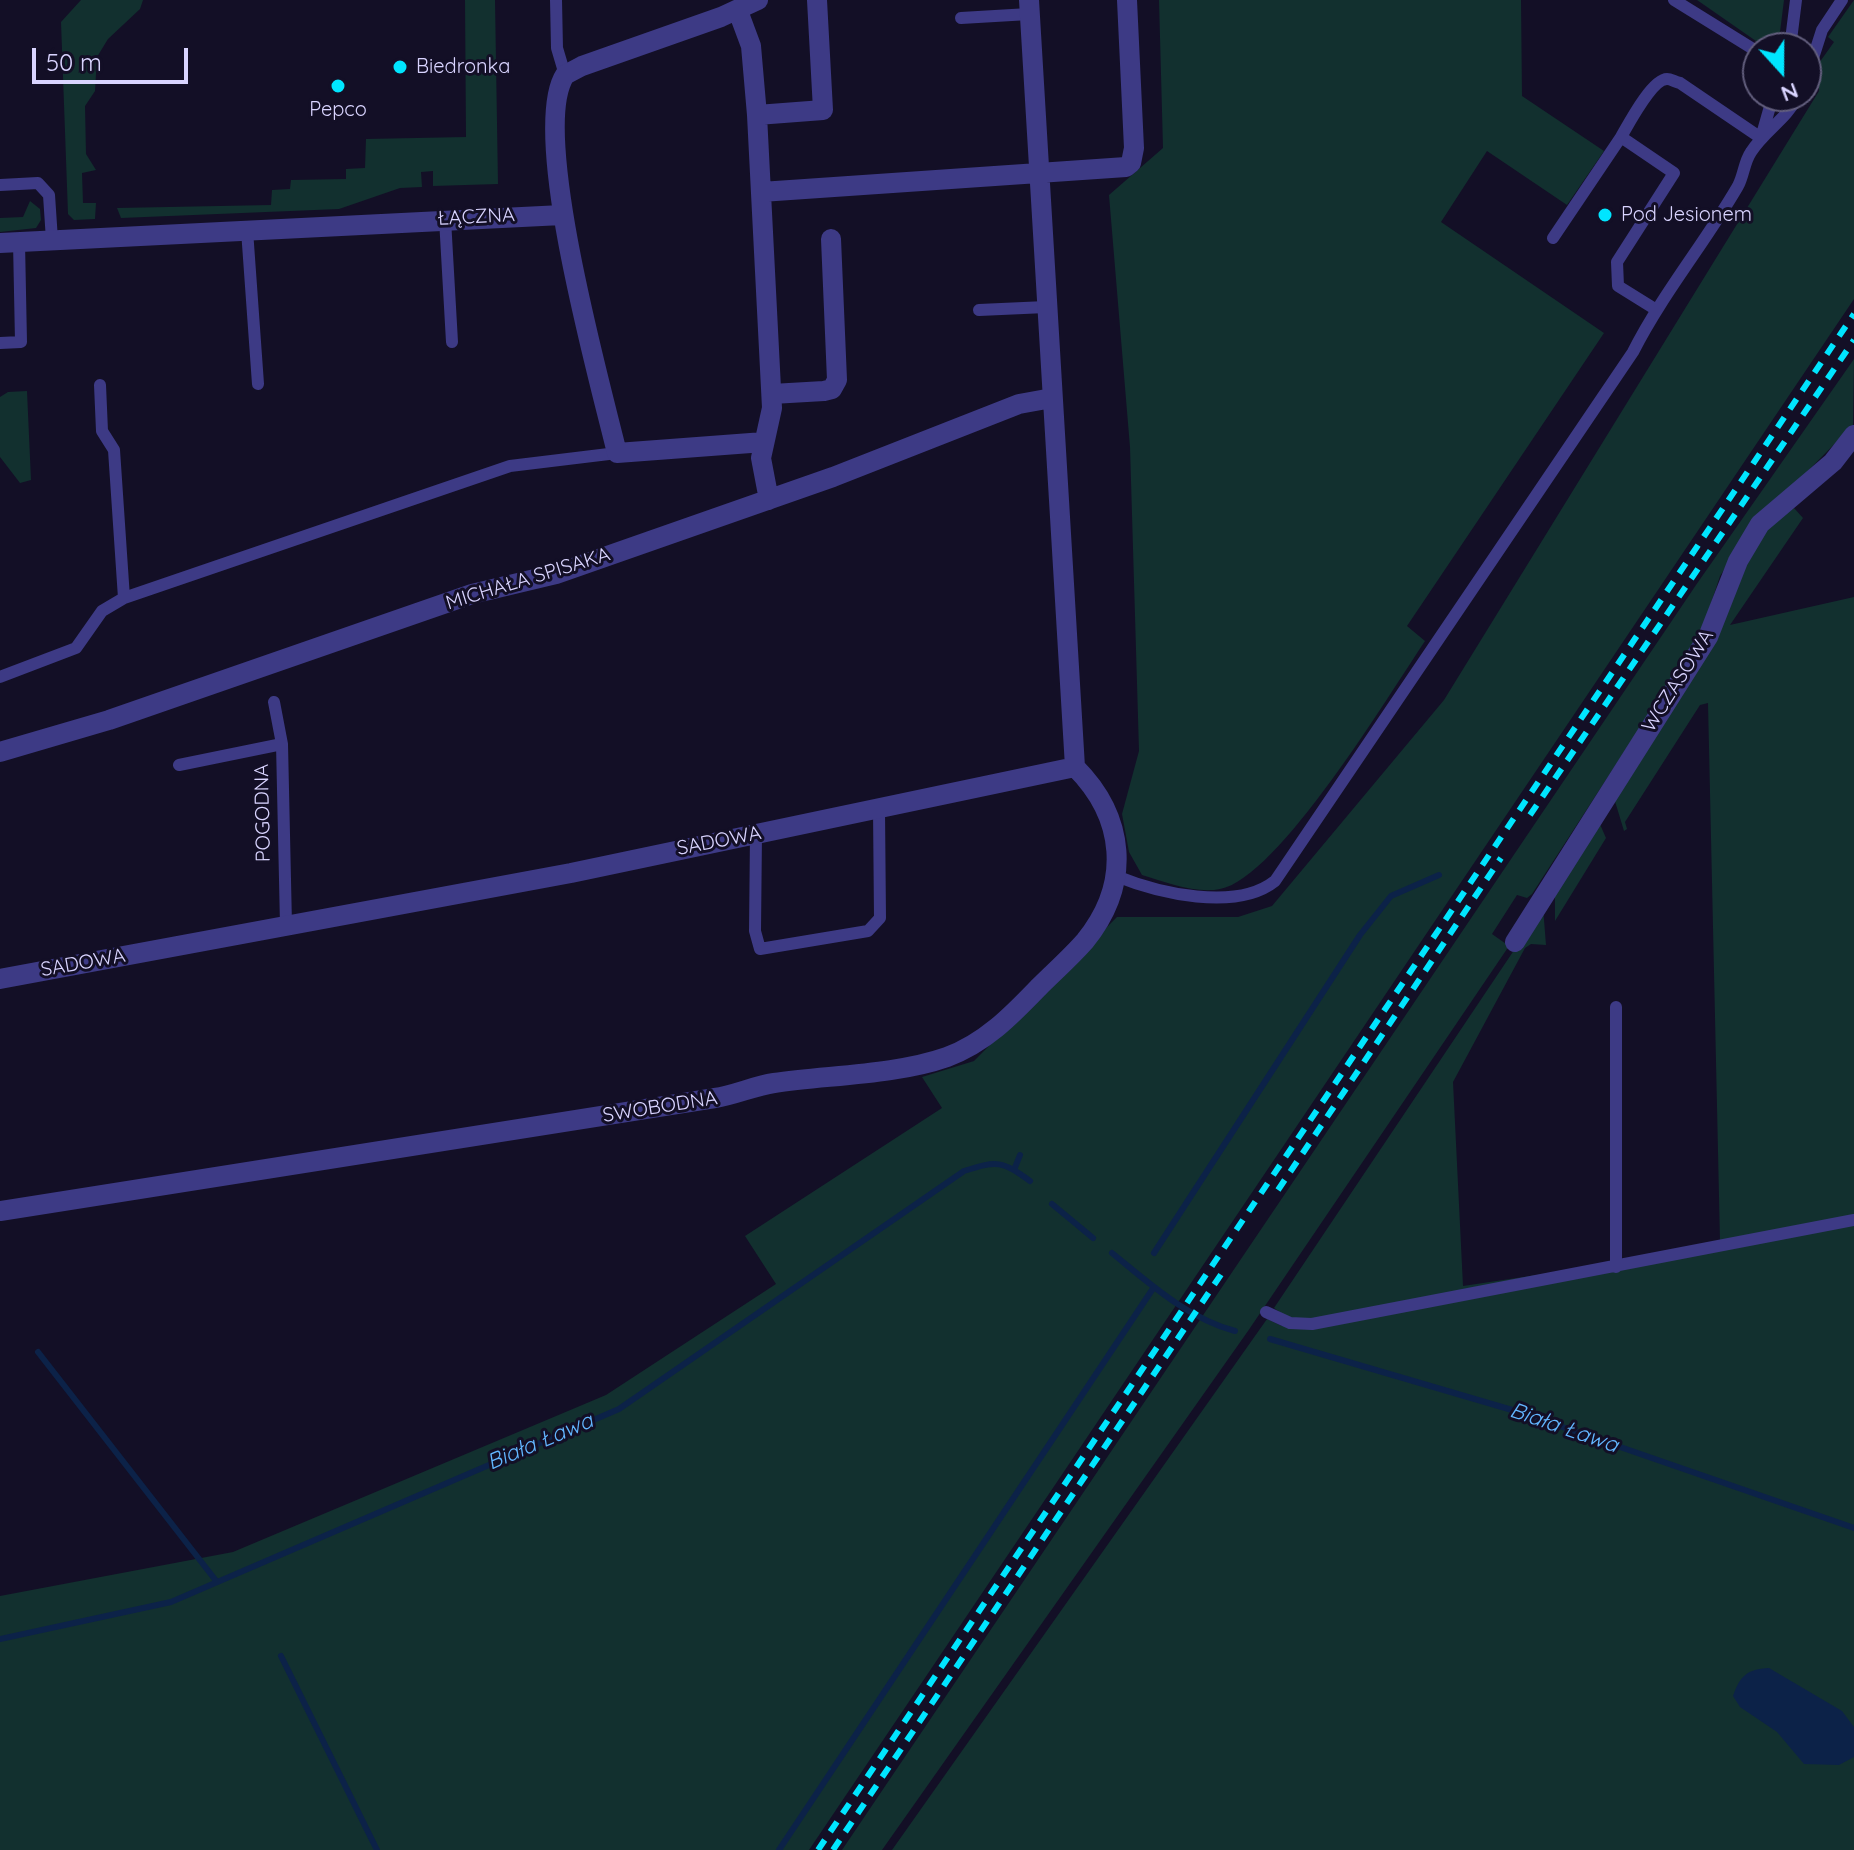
<!DOCTYPE html>
<html>
<head>
<meta charset="utf-8">
<style>
	body { margin:0 }
	#map { position:relative; width:1854px; height:1850px; overflow:hidden; background:#130f26; font-family:Quicksand,sans-serif }
	canvas { display:block }
	.north { position:absolute; left:1742px; top:32px; width:80px; height:80px; box-sizing:border-box; background:#130f26; border:2px solid #625e7d; border-radius:50%; rotate:159deg; font-size:22px; font-weight:700; line-height:32px; text-align:center; color:#d9d4ff }
	.north::after { content:''; display:block; margin:auto; width:28px; height:36px; background:#00e5ff; clip-path:polygon(50% 0,100% 100%,50% 72%,0 100%) }
	.scale { position:absolute; left:32px; top:48px; width:156px; height:36px; box-sizing:border-box; border:4px solid #d9d4ff; border-top:0; padding-left:10px; font-size:24px; line-height:28px; white-space:nowrap; color:#d9d4ff; -webkit-text-stroke:6px #130f26; paint-order:stroke }
</style>
</head>
<body>
<div id="map">
<canvas width="1854" height="1850"></canvas>
<div class="north">N</div>
<div class="scale">50 m</div>
</div>
<script>
const g = document.querySelector('canvas').getContext('2d');
g.lineJoin = 'round';
function paint(path, color) {
  g.fillStyle = color;
  g.fill(path, 'evenodd');
}
function trace(path, color, width, dash) {
  g.strokeStyle = color;
  g.lineWidth = width;
  g.lineCap = dash ? 'butt' : 'round';
  g.setLineDash(dash || []);
  g.stroke(path);
}
function drawText(font, color, halo, rows, align = 'center') {
  g.font = font + ' Quicksand,sans-serif';
  g.lineWidth = 6;
  g.setLineDash([]);
  g.textBaseline = 'middle';
  g.strokeStyle = halo;
  g.fillStyle = color;
  for (const [text, x, y, turn = 0] of rows) {
    g.save();
    g.translate(x, y);
    g.rotate((+turn || 0) * Math.PI / 180);
    g.textAlign = isNaN(turn) ? turn : align;
    if (halo) g.strokeText(text, 0, 0);
    g.fillText(text, 0, 0);
    g.restore();
  }
}
const green = new Path2D(`
	M 81,0 L 143,0 L 140,9 L 108,39 L 97,57 L 95,91 L 85,106 L 86,154 L 96,170 L 82,173 L 83,203 L 96,203 L 95,219 L 74,220 L 68,214 L 61,22 Z
	M 465,0 L 495,0 L 498,184 L 433,186 L 433,171 L 421,172 L 422,187 L 400,188 L 339,209 L 121,218 L 117,208 L 271,205 L 272,190 L 290,189 L 291,180 L 346,179 L 346,169 L 365,168 L 366,139 L 466,137 Z
	M 1159,0 L 1521,0 L 1522,96 L 1604,151 L 1567,205 L 1487,151 L 1441,222 L 1604,333 L 1407,626 L 1425,641 C 1390,693 1278,879 1220,889 C 1197,894 1164,882 1142,875 L 1129,852 L 1122,814 L 1139,751 L 1130,447 L 1109,195 L 1163,148 Z
	M 1697,0 L 1784,0 L 1778,48 L 1766,48 Z
	M 1854,0 L 1854,299 L 809,1850 L 0,1850 L 0,1596 L 233,1552 L 606,1395 L 776,1284 L 745,1236 L 942,1108 L 922,1077 L 974,1061 L 1117,917 L 1238,917 L 1272,906 L 1444,700 L 1819,91 L 1819,63 L 1834,42 L 1828,37 Z
	M 30,201 L 40,209 L 41,220 L 36,228 L 0,232 L 0,218 L 23,217 Z
	M 1854,359 L 1853,425 L 1748,532 L 1720,576 L 1701,633 L 1532,894 L 1527,898 L 1517,895 L 1492,934 L 1509,946 L 1248,1331 L 882,1850 L 842,1850 L 1696,585 Z
	M 27,391 L 31,480 L 20,483 L 0,457 L 0,397 L 8,392 Z
	M 1794,508 L 1803,518 L 1730,625 L 1854,597 L 1854,1850 L 892,1850 L 1267,1319 L 1282,1326 L 1288,1318 L 1274,1308 L 1543,907 L 1546,945 L 1531,944 L 1525,948 L 1453,1082 L 1463,1286 L 1610,1264 L 1720,1241 L 1708,703 L 1700,705 L 1625,822 L 1627,829 L 1624,831 L 1614,798 L 1727,606 L 1763,530 Z
	M 1599,822 L 1606,838 L 1555,921 L 1555,891 Z`);
const water = new Path2D(`
	M 1769,1668 L 1842,1711 L 1854,1727 L 1854,1757 L 1839,1765 L 1804,1764 L 1777,1732 L 1740,1707 L 1733,1696 C 1740,1676 1747,1669 1769,1668 Z`);
const stream = new Path2D(`
	M 1014,1170 L 1020,1155
	M 1052,1204 L 1093,1238
	M 1112,1253 C 1149,1283 1187,1318 1235,1331
	M 1154,1253 L 1360,935 L 1391,896 L 1439,875
	M 1270,1339 L 1519,1412 L 1854,1528
	M 38,1352 L 217,1582
	M 0,1639 L 171,1602 L 619,1409 L 964,1171 C 998,1160 1002,1161 1030,1181
	M 281,1656 L 377,1850
	M 779,1850 L 1154,1287`);
const lane = new Path2D(`
	M 556,0 L 557,48 L 565,75
	M 1674,0 L 1758,52
	M 961,18 L 1029,14
	M 1790,48 L 1796,0
	M 1806,80 L 1822,30 L 1842,0
	M 1761,138 L 1773,96
	M 0,185 L 38,183 L 49,195 L 52,240
	M 445,219 L 452,342
	M 247,230 L 258,384
	M 1553,238 L 1621,137
	M 1655,309 L 1618,286 L 1617,262 L 1674,173 L 1621,137 C 1628,125 1652,79 1667,79 C 1671,79 1675,82 1680,83 L 1761,138
	M 979,310 L 1046,307
	M 0,343 L 21,342 L 19,242
	M 100,385 L 102,431 L 114,450 L 124,598
	M 0,677 L 76,648 L 102,611 L 124,598 L 510,466 L 617,453
	M 274,702 L 282,744 L 286,925
	M 179,765 L 282,744
	M 756,834 L 755,931 L 760,949 L 868,931 L 880,918 L 879,810
	M 1116,876 C 1158,893 1236,912 1275,881 L 1633,352 C 1663,293 1705,243 1738,186 C 1744,175 1744,162 1751,152 C 1765,130 1786,120 1798,96
	M 1616,1267 L 1616,1007
	M 1266,1312 L 1290,1323 L 1312,1324 L 1854,1220`);
const street = new Path2D(`
	M 758,0 L 721,17 L 582,66 L 565,75 C 529,130 600,382 617,453 L 764,442
	M 1029,0 L 1075,767
	M 738,11 L 751,46 L 757,115 L 772,408 L 761,458 L 769,500
	M 757,115 L 823,110 L 817,0
	M 761,192 L 1126,167 L 1131,163 L 1134,148 L 1127,0
	M 0,243 L 562,215
	M 772,394 L 824,391 L 832,389 L 837,380 L 831,239
	M 0,752 L 109,720 L 472,594 L 556,574 L 833,477 L 1019,404 L 1052,398
	M 1515,942 L 1708,637 L 1738,561 L 1760,524 L 1833,462 L 1854,435
	M 0,979 L 571,873 L 1075,767
	M 0,1211 L 715,1098 C 735,1095 754,1086 774,1083 C 828,1075 896,1075 947,1057 C 985,1043 1011,1016 1038,988 C 1054,972 1071,957 1085,941 C 1132,883 1125,817 1075,767`);
const rail = new Path2D(`
	M 1530,815 L 1854,340
	M 1278,1190 L 1501,858
	M 818,1850 L 1854,314
	M 833,1850 L 1222,1273`);
const markers = [
	[400,67,8,"#00e5ff"],
	[338,86,8,"#00e5ff"],
	[1605,215,8,"#00e5ff"]
];
const poiNames = [
	["Biedronka",416,67],
	["Pepco",338,110,"center"],
	["Pod Jesionem",1621,215]
];
const streetNames = [
	["ŁĄCZNA",476,217,-3],
	["MICHAŁA SPISAKA",528,579,-17],
	["WCZASOWA",1678,681,-58],
	["POGODNA",263,813,-91],
	["SADOWA",719,841,-11],
	["SADOWA",83,963,-10],
	["SWOBODNA",660,1107,-9]
];
const waterNames = [
	["Biała Ława",1564,1428,19],
	["Biała Ława",540,1442,-23]
];
paint(green, '#12302f');
paint(water, '#0c2248');
trace(stream, '#0c2248', 6);
trace(lane, '#3d3a85', 12);
trace(street, '#3d3a85', 20);
trace(rail, '#00e5ff', 6, [12, 10]);
for (const [x, y, r, color] of markers) {
  const dot = new Path2D();
  dot.arc(x, y, r, 0, 2 * Math.PI);
  g.fillStyle = color;
  g.fill(dot);
  trace(dot, '#130f26', 3);
}
drawText('20px', '#d9d4ff', '#130f26', poiNames, 'left');
drawText('20px', '#d9d4ff', '#130f26', streetNames);
drawText('italic 22px', '#62b6ff', '#130f26', waterNames);
</script>
</body>
</html>
